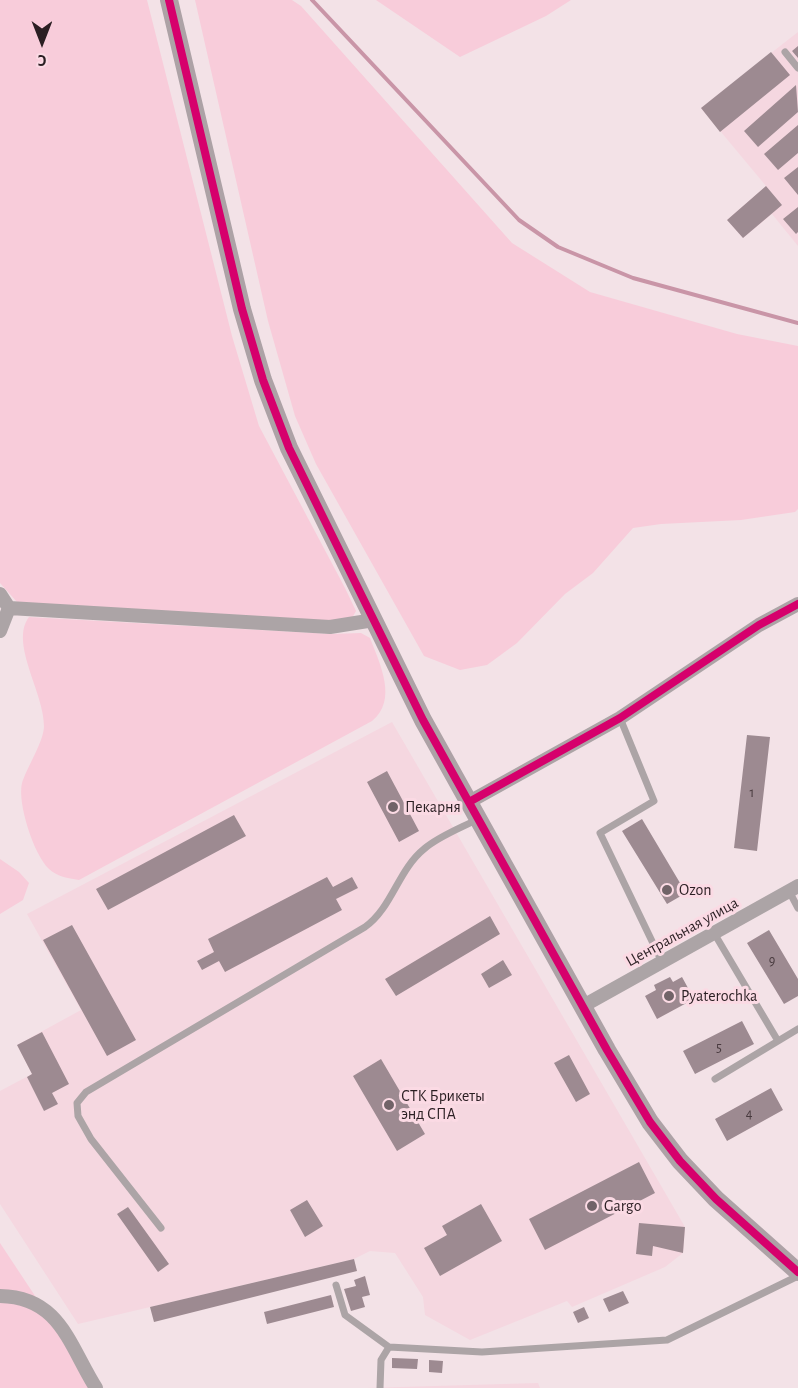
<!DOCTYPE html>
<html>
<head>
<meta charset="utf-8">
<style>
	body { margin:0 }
	#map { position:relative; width:798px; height:1388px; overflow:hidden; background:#f3e2e7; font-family:"Alegreya Sans",sans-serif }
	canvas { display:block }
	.north { position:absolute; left:12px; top:12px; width:60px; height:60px; -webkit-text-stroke:4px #fbdae4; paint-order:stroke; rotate:180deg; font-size:16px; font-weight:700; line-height:24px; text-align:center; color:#2b1f23 }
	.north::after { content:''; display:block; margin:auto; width:21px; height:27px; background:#2b1f23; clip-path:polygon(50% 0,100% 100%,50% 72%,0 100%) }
</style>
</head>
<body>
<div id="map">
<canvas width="798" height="1388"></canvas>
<div class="north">С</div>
</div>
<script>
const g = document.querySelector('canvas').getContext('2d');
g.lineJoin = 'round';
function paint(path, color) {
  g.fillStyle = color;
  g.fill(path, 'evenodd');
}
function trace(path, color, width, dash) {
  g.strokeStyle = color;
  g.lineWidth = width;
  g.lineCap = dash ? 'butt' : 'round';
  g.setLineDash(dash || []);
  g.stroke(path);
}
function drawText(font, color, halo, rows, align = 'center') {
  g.font = font + ' "Alegreya Sans",sans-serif';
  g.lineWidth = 6;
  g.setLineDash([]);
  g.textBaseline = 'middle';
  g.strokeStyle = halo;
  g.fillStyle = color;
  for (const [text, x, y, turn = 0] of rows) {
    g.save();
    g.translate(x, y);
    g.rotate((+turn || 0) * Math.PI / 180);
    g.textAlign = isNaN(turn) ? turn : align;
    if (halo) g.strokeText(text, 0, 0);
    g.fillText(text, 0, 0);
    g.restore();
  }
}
const built = new Path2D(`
	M 798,32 L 798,246 L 772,214 L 743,238 L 727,220 L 766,186 L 701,108 Z
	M 392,722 L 685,1227 L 683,1253 L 665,1267 L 572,1307 L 567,1301 L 470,1340 L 425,1315 L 423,1297 L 395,1253 L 370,1251 L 354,1259 L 78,1324 L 0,1204 L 0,1091 L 32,1074 L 17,1045 L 81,1010 L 27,914 Z
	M 538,1383 L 540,1388 L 366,1388 Z`);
const green = new Path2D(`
	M 0,0 L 147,0 L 232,336 L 259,426 L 345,588 L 356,611 L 351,620 L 330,624 L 17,602 L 0,583 Z
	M 195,0 L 292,0 L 301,6 L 512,243 L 590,292 L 737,334 L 798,346 L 798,509 L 795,512 L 741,520 L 661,524 L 633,528 L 593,573 L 565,594 L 517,643 L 487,665 L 460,670 L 424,656 L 316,464 L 295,416 L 268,321 Z
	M 376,0 L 571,0 L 546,16 L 460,57 Z
	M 29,617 L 331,634 L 361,633 L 370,638 C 380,664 398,700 372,721 L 79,880 C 67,878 58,877 49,869 C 34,855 17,803 22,783 C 27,767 43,743 44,727 C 45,694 9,643 29,617 Z
	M 0,859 L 19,872 L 29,883 L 23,900 L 0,914 Z
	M 0,1243 L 96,1388 L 0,1388 Z`);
const stream = new Path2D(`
	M 312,0 L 519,220 L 558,247 L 633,278 L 798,323`);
const building = new Path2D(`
	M 798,46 L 798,58 L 792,51 Z
	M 771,52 L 790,75 L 720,132 L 701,108 Z
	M 796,85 L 798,112 L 758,147 L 744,131 Z
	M 798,125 L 798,153 L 778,170 L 764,154 Z
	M 798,167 L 798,195 L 784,178 Z
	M 766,186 L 782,205 L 743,238 L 727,220 Z
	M 798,207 L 798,232 L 796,234 L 783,219 Z
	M 747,735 L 770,737 L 757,851 L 734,848 Z
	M 387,771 L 419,831 L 399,842 L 367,782 Z
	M 234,815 L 246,836 L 108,910 L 96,889 Z
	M 642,819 L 686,893 L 667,904 L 622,831 Z
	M 327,877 L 333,887 L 352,877 L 358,888 L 336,899 L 342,910 L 225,972 L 219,961 L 202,970 L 197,961 L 214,952 L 208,939 Z
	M 490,916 L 500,934 L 396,996 L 385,979 Z
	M 72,925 L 136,1040 L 107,1056 L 43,940 Z
	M 769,930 L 798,979 L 798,996 L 784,1004 L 747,943 Z
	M 503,960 L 512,975 L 489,988 L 481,974 Z
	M 670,977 L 673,982 L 682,977 L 694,999 L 657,1019 L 645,996 L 656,990 L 654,985 Z
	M 742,1021 L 754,1044 L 695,1074 L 683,1051 Z
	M 42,1032 L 69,1084 L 52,1093 L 58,1104 L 44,1111 L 27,1077 L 32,1074 L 17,1045 Z
	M 569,1055 L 590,1094 L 576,1102 L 554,1063 Z
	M 381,1059 L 425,1134 L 397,1151 L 353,1076 Z
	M 771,1088 L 783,1110 L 727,1141 L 715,1119 Z
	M 639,1162 L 655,1193 L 545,1250 L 529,1219 Z
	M 307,1200 L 323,1226 L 305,1237 L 290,1210 Z
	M 481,1204 L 502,1241 L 440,1276 L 424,1248 L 447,1235 L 442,1226 Z
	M 128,1207 L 169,1264 L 158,1272 L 117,1214 Z
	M 639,1223 L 685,1227 L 683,1253 L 653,1246 L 652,1256 L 636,1254 Z
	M 354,1259 L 357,1271 L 154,1322 L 150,1307 Z
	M 365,1276 L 370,1295 L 362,1297 L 365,1307 L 351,1311 L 344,1289 L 356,1286 L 354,1280 Z
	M 623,1291 L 629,1303 L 609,1312 L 603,1299 Z
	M 331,1295 L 334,1307 L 267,1324 L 264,1312 Z
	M 584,1307 L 589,1318 L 578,1323 L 573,1312 Z
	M 392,1358 L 418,1359 L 417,1369 L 392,1368 Z
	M 429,1360 L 443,1361 L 442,1373 L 429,1372 Z`);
const lane = new Path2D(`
	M 785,52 L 798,68
	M 620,718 L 654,801 L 600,833 L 662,962
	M 789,891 L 798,908
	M 714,933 L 778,1041
	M 715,1079 L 798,1029
	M 161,1228 L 91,1139 L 78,1116 L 77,1103 L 86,1092 L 365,927 C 392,908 398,870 424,849 C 439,836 461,828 478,819
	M 336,1285 L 345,1315 L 389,1347
	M 380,1388 L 381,1360 L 389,1347 L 482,1352 L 667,1340 L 798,1276`);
const street = new Path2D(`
	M 0,594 L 9,608 L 0,631
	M 9,608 L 330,627 L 374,620
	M 469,802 L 620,718 L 759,625 L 798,604
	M 583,1006 L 798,886
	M 0,1296 C 60,1297 69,1345 96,1388`);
const secondary = new Path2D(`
	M 169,0 L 242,309 L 263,380 L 289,448 L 423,720 L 607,1050 L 650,1122 L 680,1161 L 716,1199 L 798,1272`);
const cycleway = new Path2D(`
	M 169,0 L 242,309 L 263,380 L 289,448 L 423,720 L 607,1050 L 650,1122 L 680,1161 L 716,1199 L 798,1272
	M 469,802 L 620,718 L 759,625 L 798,604`);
const markers = [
	[393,807,6,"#716368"],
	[667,890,6,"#716368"],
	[669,996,6,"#716368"],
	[389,1105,6,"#716368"],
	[592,1206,6,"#716368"]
];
const numberNames = [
	["1",752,793],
	["9",772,961],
	["5",719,1048],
	["4",749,1114]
];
const poiNames = [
	["Пекарня",405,807],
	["Ozon",679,890],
	["Pyaterochka",681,996],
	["СТК Брикеты",401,1096],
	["энд СПА",401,1114],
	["Gargo",604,1206]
];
const streetNames = [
	["Центральная улица",682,932,-29]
];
paint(built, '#f5d7e0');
paint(green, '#f8ccda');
trace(stream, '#c995a7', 4);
paint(building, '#9d8a91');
trace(lane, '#aca4a6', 7);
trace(street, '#aca4a6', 14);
trace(secondary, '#ada2a6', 18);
trace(cycleway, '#d6006c', 8);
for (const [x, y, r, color] of markers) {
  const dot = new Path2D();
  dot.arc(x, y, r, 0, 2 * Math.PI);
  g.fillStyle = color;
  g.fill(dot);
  trace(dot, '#fbdae4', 2);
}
drawText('14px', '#483a3e', null, numberNames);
drawText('16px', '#2b1f23', '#fbdae4', poiNames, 'left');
drawText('16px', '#2b1f23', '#fbdae4', streetNames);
</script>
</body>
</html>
